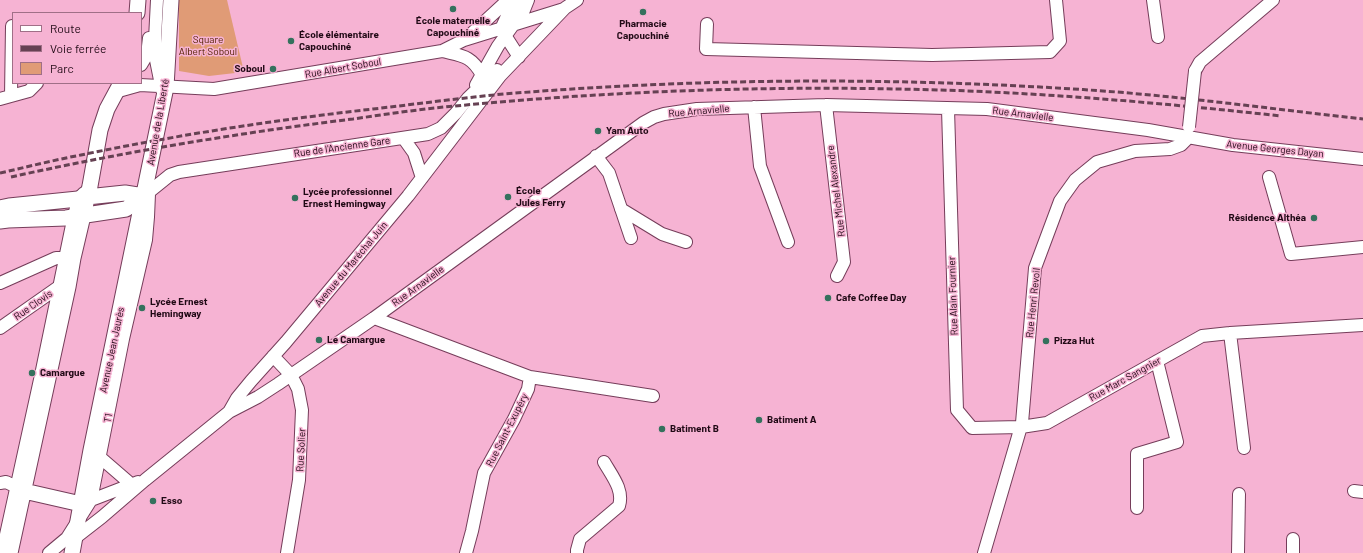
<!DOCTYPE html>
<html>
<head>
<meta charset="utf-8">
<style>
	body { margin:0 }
	#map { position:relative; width:1363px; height:553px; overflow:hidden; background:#f6b3d3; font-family:Barlow,sans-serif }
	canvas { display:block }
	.legend { position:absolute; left:12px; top:12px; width:130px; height:72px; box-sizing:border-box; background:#f6b3d3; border:1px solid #a06f87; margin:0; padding:5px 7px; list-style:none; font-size:12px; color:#200915 }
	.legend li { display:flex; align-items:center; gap:8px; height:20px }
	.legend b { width:20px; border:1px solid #a06f87 }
</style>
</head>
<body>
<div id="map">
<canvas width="1363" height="553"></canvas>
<ul class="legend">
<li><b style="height:5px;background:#fff"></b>Route</li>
<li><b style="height:5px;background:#664153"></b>Voie ferrée</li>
<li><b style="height:11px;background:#e09b76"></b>Parc</li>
</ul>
</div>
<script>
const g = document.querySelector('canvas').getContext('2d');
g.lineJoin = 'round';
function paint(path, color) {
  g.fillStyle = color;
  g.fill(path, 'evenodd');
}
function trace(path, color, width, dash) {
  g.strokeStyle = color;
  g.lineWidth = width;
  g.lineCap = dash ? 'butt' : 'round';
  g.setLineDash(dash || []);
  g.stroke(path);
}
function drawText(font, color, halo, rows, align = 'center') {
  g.font = font + ' Barlow,sans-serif';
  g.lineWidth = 3;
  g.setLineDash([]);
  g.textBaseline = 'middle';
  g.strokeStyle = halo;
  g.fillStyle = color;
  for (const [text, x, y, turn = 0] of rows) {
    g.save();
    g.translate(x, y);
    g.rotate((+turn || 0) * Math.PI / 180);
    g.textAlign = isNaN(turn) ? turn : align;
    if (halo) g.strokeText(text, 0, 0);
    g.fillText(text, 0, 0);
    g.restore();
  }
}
const green = new Path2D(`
	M 179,0 L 227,0 L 244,72 L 209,76 L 179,71 Z`);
const minor = new Path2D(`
	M 157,0 L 155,39 L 156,60 L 162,90
	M 518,0 L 508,14 L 501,29 L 519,57
	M 1153,0 L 1158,37
	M 707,24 L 706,49 L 932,55 L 1050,52 L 1060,41 L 1056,0
	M 468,37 L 508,0
	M 442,51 C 462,56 471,55 482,75
	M 141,65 L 147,55 L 149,38
	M 1195,71 L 1200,62 L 1273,0
	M 476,85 L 498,46 L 524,10 L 528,0
	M 115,92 L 140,85 L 214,89 L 442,51 L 464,40 L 564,9
	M 11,96 L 12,26
	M 0,99 L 29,91 L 37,83
	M 826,105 L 844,262 L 837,276
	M 754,107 L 760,166 L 788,242
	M 948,109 L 957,410 L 972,428 L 1021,427 L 1047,423 L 1202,336 L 1230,333 L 1363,325
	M 404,139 L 414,153 L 422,178
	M 596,156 L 609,173 L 631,238
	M 1269,177 L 1291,254 L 1363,247
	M 144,196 L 170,175 L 179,172 L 428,134 L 441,128 L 456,113 L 468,98 L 497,70
	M 621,209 L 662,234 L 686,242
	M 0,283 L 56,258 L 73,258
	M 374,318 L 530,377 L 653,396
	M 0,328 L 60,286 L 64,287
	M 1230,333 L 1244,448
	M 273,356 L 291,375 L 298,389 L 302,410 L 299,480 L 287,553
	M 229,412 L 258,397 L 278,384 L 374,318 L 643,123 L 654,117 L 664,114 L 697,109 L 826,105 L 987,109 L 1148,130 L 1233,145 L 1363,159
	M 95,453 L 132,485
	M 0,483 L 6,482 L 23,490
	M 1354,491 L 1363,492
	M 86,502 L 138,482
	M 1137,508 L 1137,454 L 1177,442 L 1157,361
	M 75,538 L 102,517 L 145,480 L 229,412 L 237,398 L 251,381 L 286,342 L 408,196 L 500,76 L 565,8 L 577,0
	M 1293,539 L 1293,553
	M 2,553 L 41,375 L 72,225 L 78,199 L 84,193
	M 49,553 L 67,538 L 91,500 L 123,339 L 146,240 L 148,217 L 149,194
	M 466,553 L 472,531 L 484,473 L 514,419 L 528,389 L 530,377
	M 577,553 L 577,550 L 580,539 L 619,506 C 624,490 612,476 604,462
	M 984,553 L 1022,423 L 1035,268 L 1060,201 L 1075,180 L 1097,162 L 1135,151 L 1170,149 L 1181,145 L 1188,138
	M 1238,553 L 1239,494`);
const major = new Path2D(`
	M 137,13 L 138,0
	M 0,208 L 9,206 L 78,199 L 87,197 L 125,193 L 144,196
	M 0,221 L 8,220 L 66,218 L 126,209 L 144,196
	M 24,491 L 81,504
	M 10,553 L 68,287 L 73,258 L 90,186 L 100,130 L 107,109 L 121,83
	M 72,553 L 91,450 L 166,87 L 171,0`);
const rail = new Path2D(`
	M 0,173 C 27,167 54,160 81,155 C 177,135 275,120 373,109 C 417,104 460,98 504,94 C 698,78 894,77 1089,90 C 1180,96 1272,109 1363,119
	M 11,177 C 124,152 238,133 353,119 C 387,114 421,109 455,106 C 602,92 750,86 897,89 C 1026,91 1154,102 1281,116`);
const minorBridge = new Path2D(`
	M 1189,127 L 1195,71`);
const markers = [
	[453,9,4,"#34715d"],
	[643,12,4,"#34715d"],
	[291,41,4,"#34715d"],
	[273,69,4,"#34715d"],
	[598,131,4,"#34715d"],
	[508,197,4,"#34715d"],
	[295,198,4,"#34715d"],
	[1314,218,4,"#34715d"],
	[828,298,4,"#34715d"],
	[142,308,4,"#34715d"],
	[319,340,4,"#34715d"],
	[1046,341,4,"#34715d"],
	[32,373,4,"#34715d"],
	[759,420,4,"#34715d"],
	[662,429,4,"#34715d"],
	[153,501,4,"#34715d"]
];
const poiNames = [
	["École maternelle",453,21,"center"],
	["Capouchiné",453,33,"center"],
	["Pharmacie",643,24,"center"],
	["Capouchiné",643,36,"center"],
	["École élémentaire",299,35],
	["Capouchiné",299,47],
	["Soboul",265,69,"right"],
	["Yam Auto",606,131],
	["École",516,191],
	["Jules Ferry",516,203],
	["Lycée professionnel",303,192],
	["Ernest Hemingway",303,204],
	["Résidence Althéa",1306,218,"right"],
	["Cafe Coffee Day",836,298],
	["Lycée Ernest",150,302],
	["Hemingway",150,314],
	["Le Camargue",327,340],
	["Pizza Hut",1054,341],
	["Camargue",40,373],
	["Batiment A",767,420],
	["Batiment B",670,429],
	["Esso",161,501]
];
const parkNames = [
	["Square",208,40],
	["Albert Soboul",208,52]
];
const streetNames = [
	["Rue Albert Soboul",343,68,-10],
	["Rue Arnavielle",699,111,-5],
	["Rue Arnavielle",1023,114,7],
	["Avenue de la Liberté",158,122,-80],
	["Rue de l'Ancienne Gare",342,147,-8],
	["Avenue Georges Dayan",1275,149,6],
	["Rue Michel Alexandre",836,191,-97],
	["Avenue du Maréchal Juin",351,264,-50],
	["Rue Arnavielle",418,286,-36],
	["Rue Alain Fournier",953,296,-92],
	["Rue Henri Revoil",1033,303,-84],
	["Rue Clovis",33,305,-35],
	["Avenue Jean Jaurès",112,350,-78],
	["Rue Marc Sangnier",1125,379,-29],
	["T1",108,418,-79],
	["Rue Saint-Exupéry",507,430,-63],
	["Rue Solier",301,450,-87]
];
paint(green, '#e09b76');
trace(minor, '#753d5a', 14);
trace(major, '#753d5a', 17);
trace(minor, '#fff', 12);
trace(major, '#fff', 15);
trace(rail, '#664153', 3, [6, 3]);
trace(minorBridge, '#753d5a', 14, []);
trace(minorBridge, '#fff', 12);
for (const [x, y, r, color] of markers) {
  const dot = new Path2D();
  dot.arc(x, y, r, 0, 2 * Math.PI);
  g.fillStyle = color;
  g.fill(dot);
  trace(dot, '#f6b3d3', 1.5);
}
drawText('bold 10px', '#200915', '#f6b3d3', poiNames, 'left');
drawText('10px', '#522000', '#f6b3d3', parkNames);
drawText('10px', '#200915', '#f6b3d3', streetNames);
</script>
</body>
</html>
